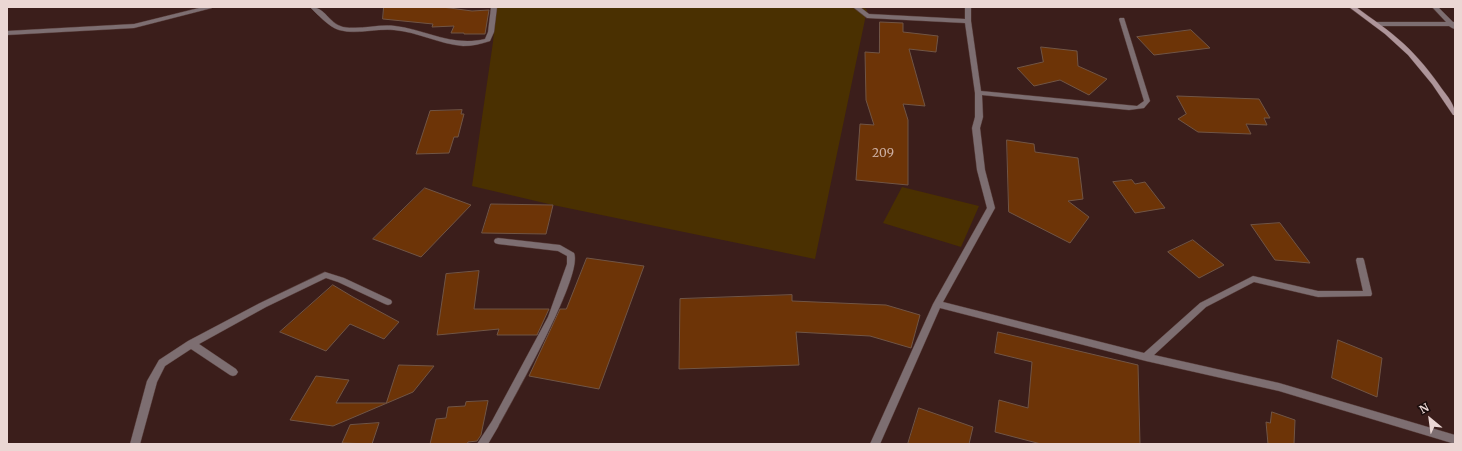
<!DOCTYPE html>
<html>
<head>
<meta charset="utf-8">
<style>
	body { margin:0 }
	#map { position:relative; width:1462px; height:451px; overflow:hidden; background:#3b1e1b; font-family:Merriweather,serif }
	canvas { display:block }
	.frame { position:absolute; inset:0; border:8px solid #ebd7d4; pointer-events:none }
	.north { position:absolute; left:1410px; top:399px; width:40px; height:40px; -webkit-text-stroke:3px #190c0b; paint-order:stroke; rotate:331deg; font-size:11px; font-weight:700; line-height:16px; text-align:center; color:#ebd7d4 }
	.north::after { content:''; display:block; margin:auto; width:14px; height:18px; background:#ebd7d4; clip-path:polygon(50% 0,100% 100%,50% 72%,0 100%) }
</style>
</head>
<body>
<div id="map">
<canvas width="1462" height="451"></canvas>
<div class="frame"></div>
<div class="north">N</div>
</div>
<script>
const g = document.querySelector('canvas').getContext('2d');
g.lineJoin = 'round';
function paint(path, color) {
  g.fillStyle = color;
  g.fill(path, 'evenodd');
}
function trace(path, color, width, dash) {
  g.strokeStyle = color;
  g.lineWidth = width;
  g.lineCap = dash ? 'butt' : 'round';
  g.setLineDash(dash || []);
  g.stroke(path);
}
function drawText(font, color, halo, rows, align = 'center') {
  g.font = font + ' Merriweather,serif';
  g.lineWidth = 3;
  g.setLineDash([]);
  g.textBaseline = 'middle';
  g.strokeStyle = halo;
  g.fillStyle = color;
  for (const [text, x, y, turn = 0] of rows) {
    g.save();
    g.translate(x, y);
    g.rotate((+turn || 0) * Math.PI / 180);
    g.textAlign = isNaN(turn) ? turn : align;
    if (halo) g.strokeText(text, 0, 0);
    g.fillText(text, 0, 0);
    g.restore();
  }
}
const green = new Path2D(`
	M 496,7 L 863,7 L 867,10 L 815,259 L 553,205 L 472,186 L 493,42 Z
	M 902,187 L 979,206 L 961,247 L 883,223 Z`);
const building = new Path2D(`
	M 384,7 L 442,7 L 472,11 L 489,10 L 485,34 L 464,34 L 464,33 L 451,33 L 454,26 L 432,27 L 433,24 L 383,19 Z
	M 880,22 L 903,23 L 903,32 L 938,36 L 936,52 L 909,49 L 925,106 L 903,104 L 908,120 L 908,185 L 856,180 L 860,124 L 874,125 L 866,100 L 865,52 L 879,53 Z
	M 1191,30 L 1210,48 L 1154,55 L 1137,37 Z
	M 1041,47 L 1077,51 L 1078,66 L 1107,79 L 1089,95 L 1060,80 L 1034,86 L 1017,68 L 1043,62 Z
	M 1177,96 L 1259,99 L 1270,118 L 1264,118 L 1267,125 L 1246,124 L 1251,134 L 1198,132 L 1178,119 L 1186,114 Z
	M 462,110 L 461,114 L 464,114 L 458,137 L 454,137 L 449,153 L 416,154 L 430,111 Z
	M 1007,140 L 1034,144 L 1035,152 L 1078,158 L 1083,199 L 1068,201 L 1089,217 L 1070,243 L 1009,212 Z
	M 1132,180 L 1135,184 L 1145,182 L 1165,208 L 1135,213 L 1113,182 Z
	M 425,188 L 471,205 L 421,257 L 373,239 Z
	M 491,204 L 553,205 L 546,234 L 482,233 Z
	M 1280,223 L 1310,263 L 1275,260 L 1251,225 Z
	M 1193,240 L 1224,265 L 1199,278 L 1168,252 Z
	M 587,258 L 644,266 L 599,389 L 529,376 L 560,309 L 566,309 Z
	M 479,271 L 474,309 L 549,309 L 537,335 L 497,335 L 499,329 L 437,335 L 446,274 Z
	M 333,285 L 353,297 L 399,322 L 384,339 L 350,324 L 326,351 L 280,332 Z
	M 792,295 L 792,301 L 886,305 L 920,315 L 911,348 L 870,336 L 796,332 L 799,365 L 679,369 L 680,299 Z
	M 998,332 L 1138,365 L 1140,444 L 1041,444 L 995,432 L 999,400 L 1028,408 L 1032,362 L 995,353 Z
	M 1338,340 L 1382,358 L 1377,397 L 1332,378 Z
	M 399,365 L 434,366 L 413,392 L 333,426 L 290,420 L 316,376 L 349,380 L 336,403 L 386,403 Z
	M 488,401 L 481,435 L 477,441 L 468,442 L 467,444 L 430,444 L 436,419 L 446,418 L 448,407 L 465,406 L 466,402 Z
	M 919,408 L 973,427 L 969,444 L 908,444 Z
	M 1272,412 L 1295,420 L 1294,444 L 1268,444 L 1266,422 L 1270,423 Z
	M 379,423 L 372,444 L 342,443 L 350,425 Z`);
const street = new Path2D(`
	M 203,7 L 213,7 L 212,8 L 134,28 L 7,35 L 7,31 L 134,24 Z
	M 310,7 C 326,7 328,23 343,27 C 360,30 378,24 395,26 C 427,30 452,47 485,39 L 488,32 L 491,7 L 497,7 L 494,32 L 490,41 C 481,44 472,46 463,46 C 439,44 418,32 394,30 C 376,28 357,35 339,30 C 329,27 317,14 310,7 Z
	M 853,7 L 860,7 L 869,14 L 965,19 L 965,7 L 971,7 L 971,21 L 981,91 L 1137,106 L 1144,101 L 1119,19 L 1120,18 L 1124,18 L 1150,101 L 1144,108 L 1129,110 L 982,95 L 983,117 L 980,128 L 985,170 L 995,208 L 943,302 L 1144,353 L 1200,303 L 1253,276 L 1318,291 L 1363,291 L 1356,260 L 1357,258 L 1363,258 L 1364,260 L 1372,294 L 1371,296 L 1318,297 L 1254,282 L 1206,307 L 1154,355 L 1279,383 L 1455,435 L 1455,444 L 1279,391 L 1146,361 L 940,308 L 880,444 L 870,444 L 933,304 L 987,208 L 977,170 L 972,128 L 975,117 L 975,93 L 965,23 L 867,18 Z
	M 1432,7 L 1438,7 L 1453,22 L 1455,22 L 1455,29 L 1452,28 L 1449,26 L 1375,26 L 1372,24 L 1375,22 L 1446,22 Z
	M 498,238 L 560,245 L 574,253 C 584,275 512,401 498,427 L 488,444 L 477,444 L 492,421 L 548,317 L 567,264 L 567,256 L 558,251 L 498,244 L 495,243 L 494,241 L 495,239 Z
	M 325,272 L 344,278 L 391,300 L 392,302 L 391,304 L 388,305 L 385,304 L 338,282 L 326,278 L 266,307 L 199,344 L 236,369 L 238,372 L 236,375 L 233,376 L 230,375 L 191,349 L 165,366 L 157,382 L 140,444 L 130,444 L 147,381 L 159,360 L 188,341 L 260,303 Z`);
const secondary = new Path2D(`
	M 1349,7 L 1356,7 C 1372,19 1389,30 1404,44 C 1419,58 1431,73 1442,89 C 1448,97 1455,105 1455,115 L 1453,115 L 1432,84 L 1408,55 L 1385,34 Z`);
const numberNames = [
	["209",883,154]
];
paint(green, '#4a3001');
paint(building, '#6d3407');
trace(building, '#715545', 1);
trace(street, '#573c39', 1);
trace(secondary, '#573c39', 1);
paint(street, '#7d6e71');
paint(secondary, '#ae959a');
drawText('12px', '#ccaea1', null, numberNames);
</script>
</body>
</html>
